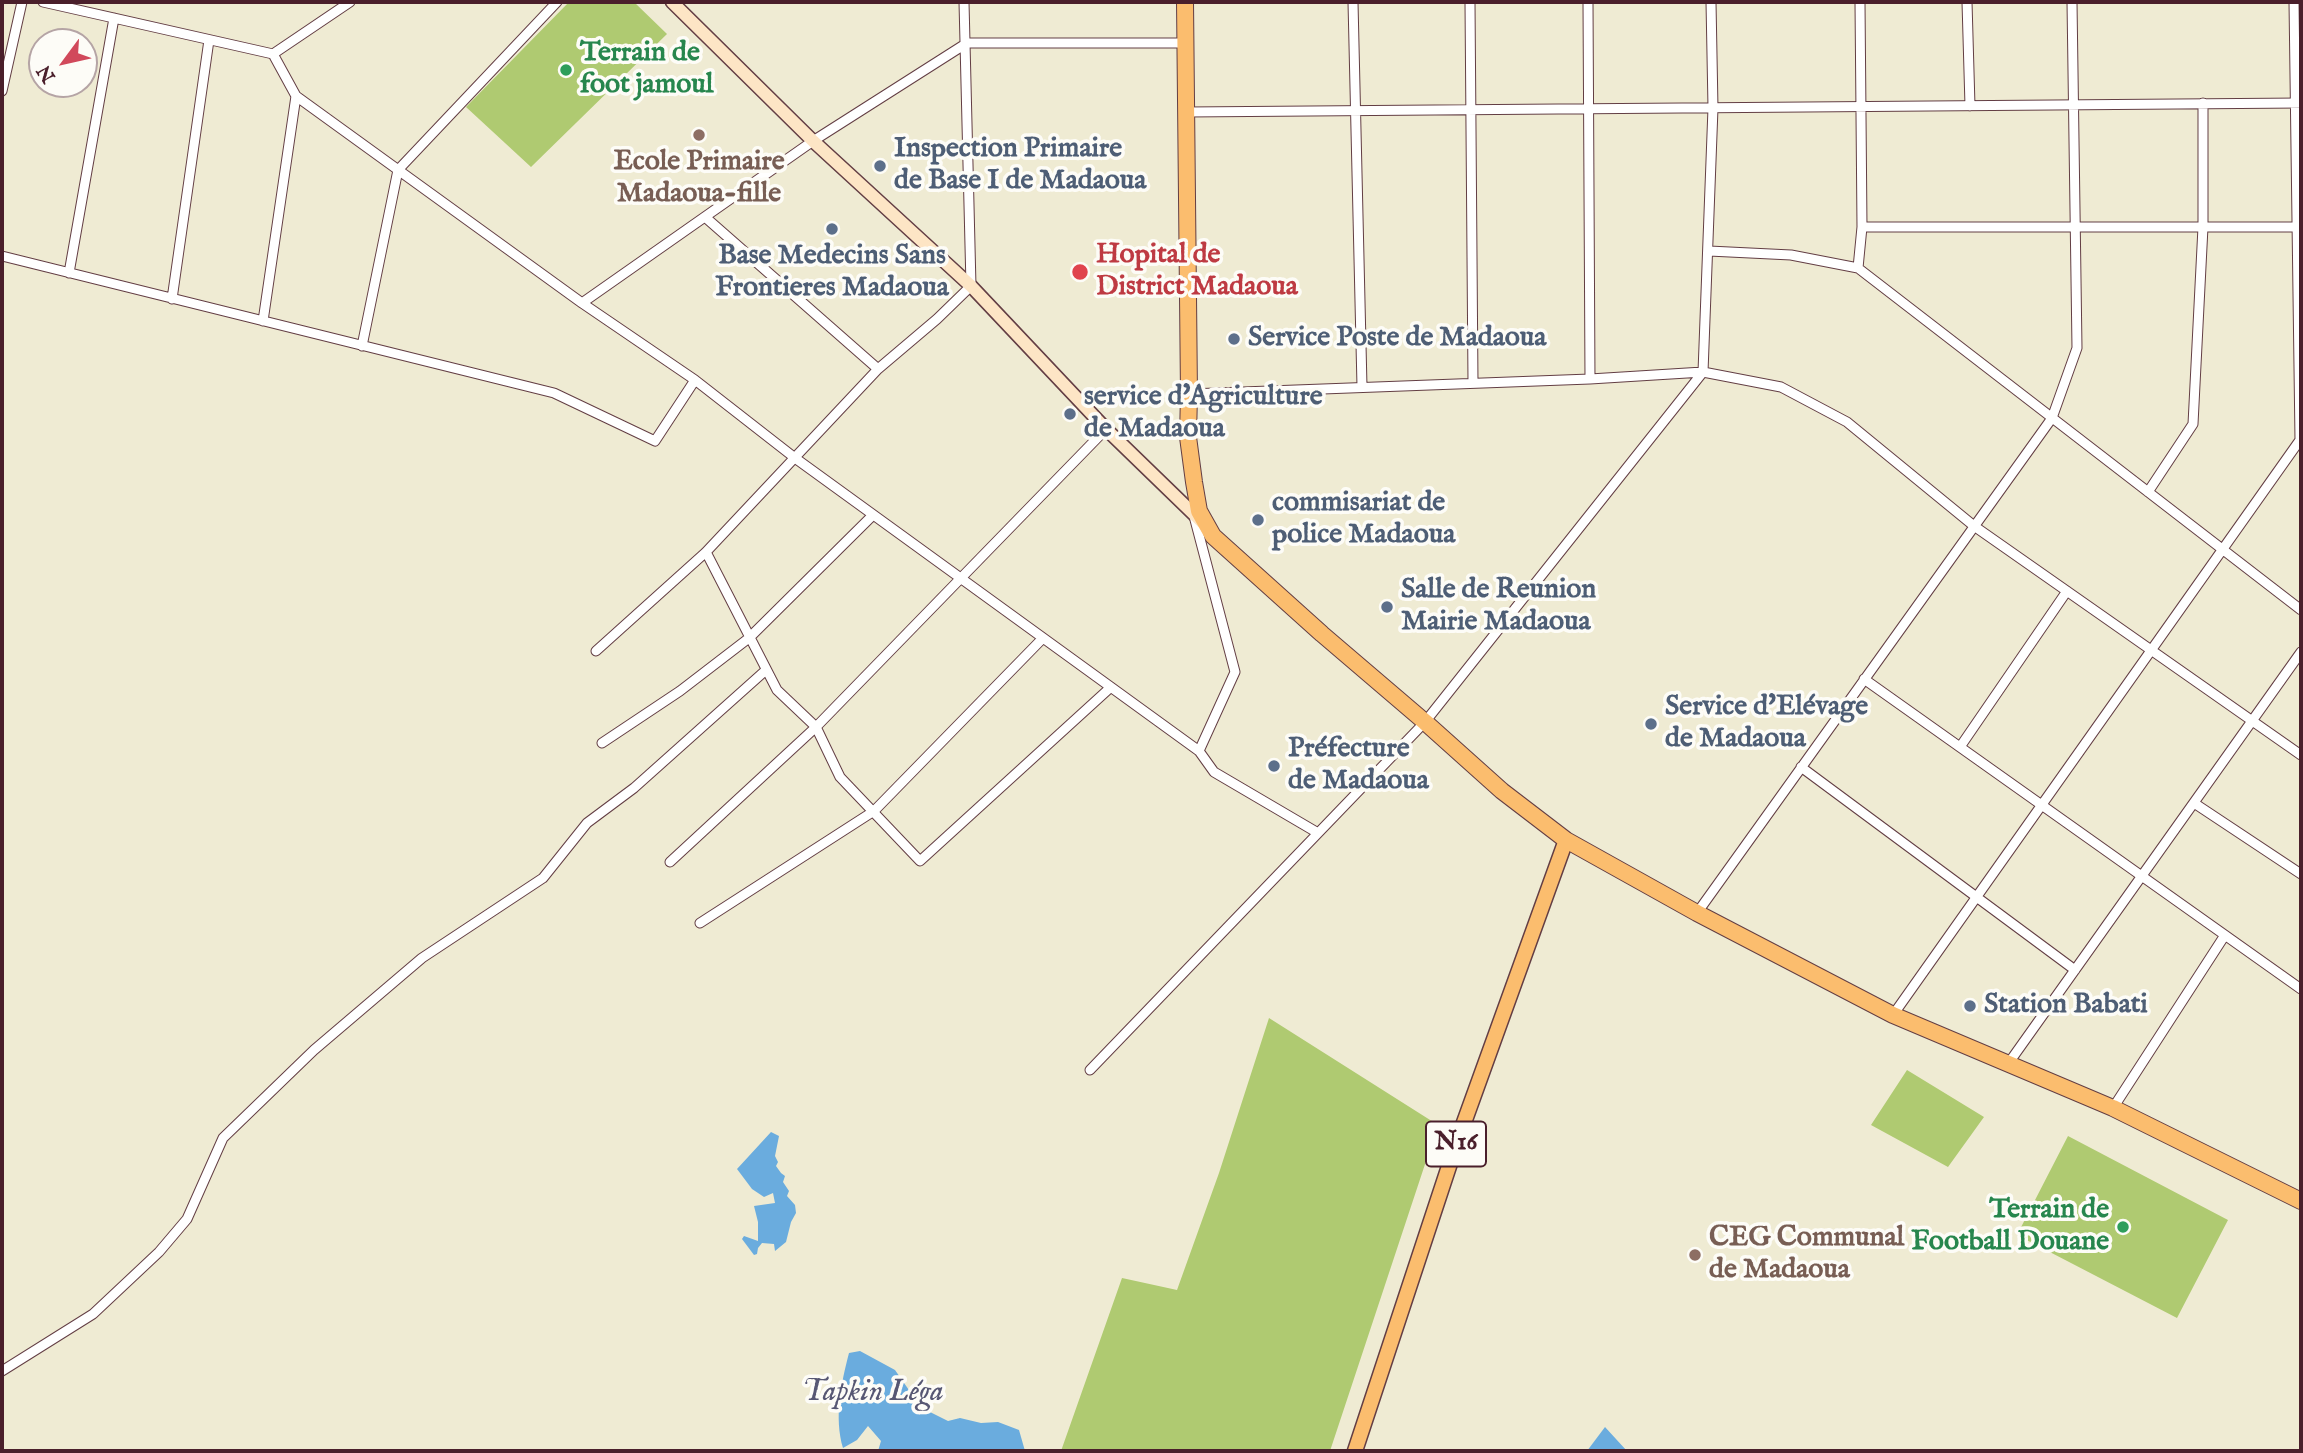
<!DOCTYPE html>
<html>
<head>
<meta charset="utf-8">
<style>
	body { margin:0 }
	#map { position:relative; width:2303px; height:1453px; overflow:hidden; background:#efebd3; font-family:"IM FELL English",serif }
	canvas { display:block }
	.frame { position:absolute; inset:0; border:4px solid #4a1f2b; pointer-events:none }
	.north { position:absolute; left:28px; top:28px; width:70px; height:70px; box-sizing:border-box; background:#fdfcf7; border:2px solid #b5a4a5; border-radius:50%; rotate:237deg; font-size:19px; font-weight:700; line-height:28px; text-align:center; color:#4a1f2b }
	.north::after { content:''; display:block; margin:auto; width:24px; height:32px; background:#d1495b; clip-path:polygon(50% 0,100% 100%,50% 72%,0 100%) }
</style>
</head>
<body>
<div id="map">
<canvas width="2303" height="1453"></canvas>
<div class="frame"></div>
<div class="north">N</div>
</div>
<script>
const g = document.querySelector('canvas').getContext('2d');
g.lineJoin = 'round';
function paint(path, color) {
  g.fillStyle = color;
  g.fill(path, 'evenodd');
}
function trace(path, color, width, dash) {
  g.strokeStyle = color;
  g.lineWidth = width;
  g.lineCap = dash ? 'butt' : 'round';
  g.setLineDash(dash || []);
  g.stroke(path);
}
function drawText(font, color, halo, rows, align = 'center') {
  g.font = font + ' "IM FELL English",serif';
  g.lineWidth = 7;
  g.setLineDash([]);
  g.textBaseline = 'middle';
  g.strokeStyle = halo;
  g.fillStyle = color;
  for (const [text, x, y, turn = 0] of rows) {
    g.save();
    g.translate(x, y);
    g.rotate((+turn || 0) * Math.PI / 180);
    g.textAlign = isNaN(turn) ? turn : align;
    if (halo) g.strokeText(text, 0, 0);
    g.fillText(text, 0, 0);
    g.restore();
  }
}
const green = new Path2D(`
	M 569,2 L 634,2 L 667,34 L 531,167 L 466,107 Z
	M 1269,1018 L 1438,1125 L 1330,1451 L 1061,1451 L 1122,1278 L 1177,1290 L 1219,1173 Z
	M 1907,1070 L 1984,1117 L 1948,1167 L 1871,1125 Z
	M 2068,1136 L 2228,1220 L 2177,1318 L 2017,1235 Z`);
const water = new Path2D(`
	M 771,1132 L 779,1136 L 775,1156 L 778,1162 L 776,1166 L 781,1173 L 785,1176 L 783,1182 L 789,1191 L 787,1196 L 795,1205 L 796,1213 L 791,1222 L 786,1242 L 775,1251 L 774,1244 L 762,1243 L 758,1248 L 757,1254 L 754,1255 L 742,1239 L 744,1236 L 758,1241 L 758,1222 L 754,1206 L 775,1203 L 773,1193 L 764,1197 L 752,1189 L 737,1169 Z
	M 860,1351 L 895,1370 L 911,1393 L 928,1411 L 948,1421 L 960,1418 L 981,1423 L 998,1422 L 1019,1430 L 1025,1451 L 878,1451 L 881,1441 L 868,1426 L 857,1440 L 843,1448 C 834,1417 841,1384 849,1353 Z
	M 1605,1427 L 1627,1451 L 1587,1451 Z`);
const street = new Path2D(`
	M 43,2 L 273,54 L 350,2
	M 1353,2 L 1362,387
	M 1470,2 L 1473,383
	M 1588,2 L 1590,379
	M 1967,2 L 1970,106
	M 273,54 L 296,96 L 582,303 L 695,380 L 795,458 L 1199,751 L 1214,772 L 1318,833
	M 2,91 L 22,2
	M 1187,112 L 2301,103
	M 705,217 L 878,369
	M 1862,227 L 2301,227
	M 1709,251 L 1791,255 L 1858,268 L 2301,610
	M 2,256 L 554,393 L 655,441 L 695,380
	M 1858,268 L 1862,227 L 1860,2
	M 69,273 L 114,18
	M 172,299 L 209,40
	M 582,303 L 813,141 L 967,43 L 1185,43
	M 263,321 L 296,96
	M 362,346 L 398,170 L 557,2
	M 1189,394 L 1590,379 L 1703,372 L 1781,387 L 1847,422 L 1974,526 L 2301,755
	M 2148,492 L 2193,424 L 2203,227 L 2203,103
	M 1194,516 L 1235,672 L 1199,751
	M 706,552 L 777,690 L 816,727 L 840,777 L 920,861 L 1111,687
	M 596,651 L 706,552 L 878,369 L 937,319 L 971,286 L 964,2
	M 1864,679 L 2301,989
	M 602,743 L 680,691 L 749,638 L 873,515
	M 1960,747 L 2067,591
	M 1801,767 L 2075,970
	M 2194,803 L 2301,874
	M 670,862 L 816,727 L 1106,429
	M 1697,913 L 2052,418 L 2077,348 L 2072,2
	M 700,923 L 874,811 L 1043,638
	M 1893,1015 L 2300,440 L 2294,2
	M 2008,1064 L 2301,652
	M 1090,1070 L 1425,722 L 1703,372 L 1713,108 L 1711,2
	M 2113,1108 L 2225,935
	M 2,1371 L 93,1314 L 159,1252 L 187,1219 L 223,1138 L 314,1050 L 422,958 L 543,878 L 587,823 L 634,788 L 766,670`);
const secondary = new Path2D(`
	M 672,2 L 813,141 L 971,286 L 1106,429 L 1204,524`);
const primary = new Path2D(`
	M 1355,1451 L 1457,1142 L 1566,840`);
const highway = new Path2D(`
	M 1185,2 L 1189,394 L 1188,437 L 1194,482 L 1199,511 L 1213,536 L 1322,634 L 1425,722 L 1502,791 L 1566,840 L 1697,913 L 1893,1015 L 2113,1108 L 2301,1201`);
const markers = [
	[566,70,7,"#2e9e5b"],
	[699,135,7,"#8d6e63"],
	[880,166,7,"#5c6f8a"],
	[832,229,7,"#5c6f8a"],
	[1080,272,9,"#e0444e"],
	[1234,339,7,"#5c6f8a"],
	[1070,414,7,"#5c6f8a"],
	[1258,520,7,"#5c6f8a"],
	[1387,607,7,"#5c6f8a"],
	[1651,724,7,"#5c6f8a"],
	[1274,766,7,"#5c6f8a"],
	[1970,1006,7,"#5c6f8a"],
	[2123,1227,7,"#2e9e5b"],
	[1695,1255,7,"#8d6e63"]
];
const shields = [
	[1456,1144,60]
];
const shieldNames = [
	["N16",1456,1144]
];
const leisureNames = [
	["Terrain de",580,54],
	["foot jamoul",580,86],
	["Terrain de",2109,1211,"right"],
	["Football Douane",2109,1243,"right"]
];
const serviceNames = [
	["Inspection Primaire",894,150],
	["de Base I de Madaoua",894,182],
	["Base Medecins Sans",832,257,"center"],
	["Frontieres Madaoua",832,289,"center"],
	["Service Poste de Madaoua",1248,339],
	["service d'Agriculture",1084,398],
	["de Madaoua",1084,430],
	["commisariat de",1272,504],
	["police Madaoua",1272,536],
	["Salle de Reunion",1401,591],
	["Mairie Madaoua",1401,623],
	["Service d'Elévage",1665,708],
	["de Madaoua",1665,740],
	["Préfecture",1288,750],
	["de Madaoua",1288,782],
	["Station Babati",1984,1006]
];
const educationNames = [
	["Ecole Primaire",699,163],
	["Madaoua-fille",699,195],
	["CEG Communal",1709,1239,"left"],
	["de Madaoua",1709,1271,"left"]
];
const healthNames = [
	["Hopital de",1096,256],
	["District Madaoua",1096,288]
];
const waterNames = [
	["Tapkin Léga",873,1394]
];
paint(green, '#afca71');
paint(water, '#6aacde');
trace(street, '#633e44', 11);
trace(secondary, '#633e44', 15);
trace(primary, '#633e44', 17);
trace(highway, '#633e44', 18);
trace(street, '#fff', 9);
trace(secondary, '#fde5c5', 12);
trace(primary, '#fbbd6e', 14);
trace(highway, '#fbbd6e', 16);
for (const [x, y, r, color] of markers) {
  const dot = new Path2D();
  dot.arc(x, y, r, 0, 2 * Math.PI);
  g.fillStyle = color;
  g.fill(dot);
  trace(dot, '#fdfcf7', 2.5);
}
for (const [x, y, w] of shields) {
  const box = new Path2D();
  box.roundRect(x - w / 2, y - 22.5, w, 45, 5);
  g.fillStyle = '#fdfcf7';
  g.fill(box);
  trace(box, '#4a1f2b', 2);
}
drawText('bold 26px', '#4a1f2b', null, shieldNames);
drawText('bold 28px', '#27864d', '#fdfcf7', leisureNames, 'left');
drawText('bold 28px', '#4e5e75', '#fdfcf7', serviceNames, 'left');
drawText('bold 28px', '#785e54', '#fdfcf7', educationNames);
drawText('bold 28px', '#be3a42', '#fdfcf7', healthNames, 'left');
drawText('italic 30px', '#575773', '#fdfcf7', waterNames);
</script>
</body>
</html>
